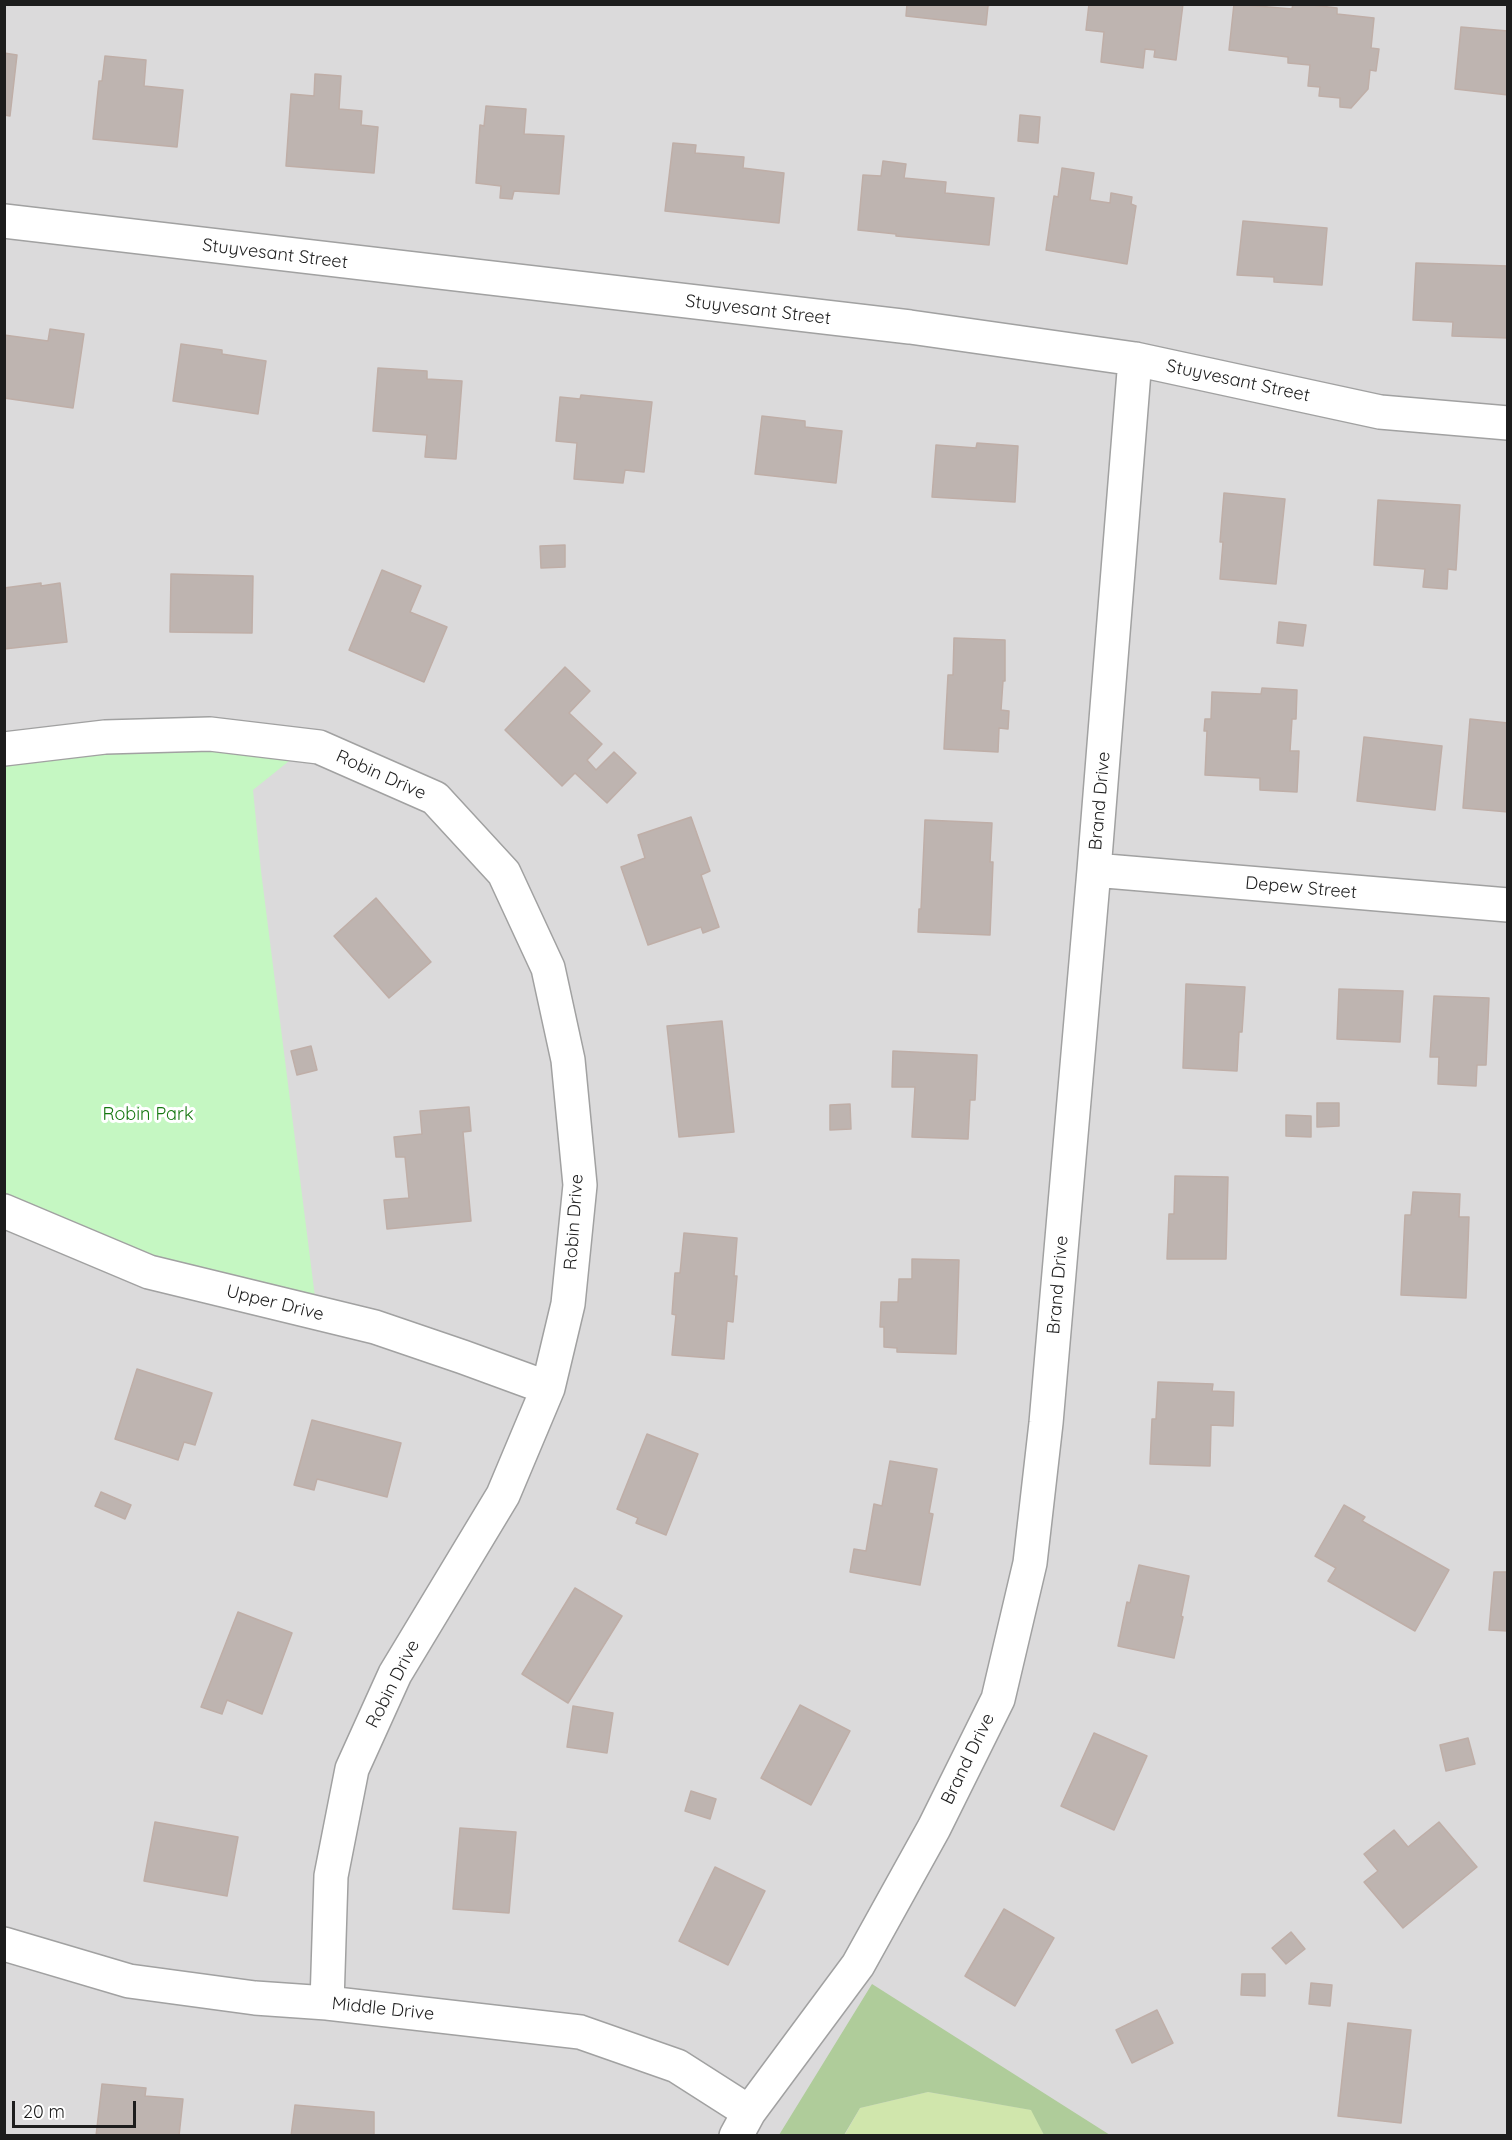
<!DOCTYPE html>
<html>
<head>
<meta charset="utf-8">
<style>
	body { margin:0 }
	#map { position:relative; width:1512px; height:2140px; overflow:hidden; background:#eee9e4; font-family:Quicksand,sans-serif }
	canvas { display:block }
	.frame { position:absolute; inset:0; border:6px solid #1d1d1d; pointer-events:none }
	.scale { position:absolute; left:12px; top:2101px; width:124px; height:27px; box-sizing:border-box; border:3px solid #1d1d1d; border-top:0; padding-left:8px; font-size:18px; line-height:21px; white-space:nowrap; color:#1d1d1d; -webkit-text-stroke:4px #fff; paint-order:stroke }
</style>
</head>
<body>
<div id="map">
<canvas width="1512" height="2140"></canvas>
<div class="frame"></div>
<div class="scale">20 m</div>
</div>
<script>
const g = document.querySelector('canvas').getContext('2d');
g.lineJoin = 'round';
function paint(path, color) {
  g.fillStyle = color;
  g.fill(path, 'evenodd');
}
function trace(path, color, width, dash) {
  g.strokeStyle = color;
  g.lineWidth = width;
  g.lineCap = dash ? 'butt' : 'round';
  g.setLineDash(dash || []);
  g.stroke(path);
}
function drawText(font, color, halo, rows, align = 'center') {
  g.font = font + ' Quicksand,sans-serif';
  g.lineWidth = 6;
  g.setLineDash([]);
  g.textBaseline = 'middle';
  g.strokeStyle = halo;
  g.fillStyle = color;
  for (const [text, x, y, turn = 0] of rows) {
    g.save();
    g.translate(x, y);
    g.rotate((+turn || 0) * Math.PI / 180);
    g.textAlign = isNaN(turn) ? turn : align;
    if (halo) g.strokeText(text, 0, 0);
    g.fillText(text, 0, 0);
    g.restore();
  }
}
const residential = new Path2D(`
	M 5,5 L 1507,5 L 1507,2135 L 5,2135 Z`);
const grass = new Path2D(`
	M 928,2092 L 1032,2110 L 1044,2135 L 844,2136 L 860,2108 Z`);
const forest = new Path2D(`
	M 872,1984 L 1110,2135 L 1044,2135 L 1031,2110 L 928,2092 L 860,2108 L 844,2135 L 779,2135 Z`);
const park = new Path2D(`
	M 105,737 L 299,753 L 253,790 L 261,871 L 315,1297 L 149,1272 L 5,1211 L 4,749 Z`);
const building = new Path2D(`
	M 907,4 L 992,4 L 988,6 L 986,25 L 906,16 Z
	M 1089,4 L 1183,4 L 1176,60 L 1154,57 L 1155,50 L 1145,49 L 1143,68 L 1101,62 L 1104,32 L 1086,30 Z
	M 1234,4 L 1292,9 L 1293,4 L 1304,4 L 1337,8 L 1337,14 L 1374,18 L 1371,48 L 1379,49 L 1376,71 L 1370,70 L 1368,89 L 1351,108 L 1340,107 L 1340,98 L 1319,96 L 1320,87 L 1308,86 L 1310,65 L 1288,63 L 1288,57 L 1229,50 Z
	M 1461,27 L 1508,31 L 1508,95 L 1455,89 Z
	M 4,53 L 17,55 L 10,116 L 4,115 Z
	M 105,56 L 146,60 L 144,86 L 183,90 L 177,147 L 93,139 L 99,81 L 102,81 Z
	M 315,74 L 341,76 L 339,109 L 362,111 L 361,125 L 378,127 L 374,173 L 286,166 L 291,94 L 314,96 Z
	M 486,106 L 526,109 L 524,134 L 564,136 L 559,194 L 514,191 L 512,199 L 500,198 L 501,186 L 476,183 L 480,125 L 484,126 Z
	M 1020,115 L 1040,117 L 1038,143 L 1018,141 Z
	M 673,143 L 696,145 L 695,153 L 744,157 L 743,168 L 784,173 L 779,223 L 665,211 Z
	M 883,161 L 906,164 L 904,178 L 946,182 L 945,193 L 994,198 L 989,245 L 896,236 L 896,234 L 858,230 L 863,175 L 881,176 Z
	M 1062,168 L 1094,173 L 1090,200 L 1110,203 L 1111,193 L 1132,197 L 1131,204 L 1136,206 L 1127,264 L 1046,250 L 1054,196 L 1058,197 Z
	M 1243,221 L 1327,228 L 1322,285 L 1274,282 L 1274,277 L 1237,275 Z
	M 1416,263 L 1508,266 L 1508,338 L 1452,336 L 1453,322 L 1413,320 Z
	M 50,329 L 84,334 L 73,408 L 4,398 L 4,335 L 48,341 Z
	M 181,344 L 222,350 L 222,354 L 266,361 L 258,414 L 173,401 Z
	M 378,368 L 427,371 L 427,379 L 462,381 L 456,459 L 425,457 L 427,435 L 373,431 Z
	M 581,395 L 652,402 L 644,472 L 625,470 L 623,483 L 574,479 L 577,443 L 556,441 L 560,397 L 580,399 Z
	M 762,416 L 805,421 L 805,427 L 842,431 L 836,483 L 755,474 Z
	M 977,443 L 1018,446 L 1015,502 L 932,497 L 936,445 L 976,448 Z
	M 1224,493 L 1285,499 L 1276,584 L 1220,579 L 1223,542 L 1220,542 Z
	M 1378,500 L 1460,505 L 1456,570 L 1448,569 L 1447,589 L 1423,587 L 1425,569 L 1374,565 Z
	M 565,545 L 565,567 L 541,568 L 540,546 Z
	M 382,570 L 421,586 L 410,612 L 447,627 L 424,682 L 349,650 Z
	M 171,574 L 253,576 L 252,633 L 170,632 Z
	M 41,583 L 41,586 L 60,583 L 67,642 L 4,649 L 4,588 Z
	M 1279,622 L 1306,625 L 1303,646 L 1277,643 Z
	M 954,638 L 1005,640 L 1005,681 L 1003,681 L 1001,710 L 1009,711 L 1008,729 L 999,728 L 998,752 L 944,749 L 948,675 L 953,675 Z
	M 565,667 L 590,691 L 569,713 L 602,744 L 587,760 L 596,770 L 614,752 L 636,773 L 607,803 L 575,773 L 562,786 L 505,730 Z
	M 1262,688 L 1297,690 L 1296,719 L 1292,719 L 1290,751 L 1299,751 L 1297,792 L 1260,790 L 1260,778 L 1205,775 L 1207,731 L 1204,731 L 1205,719 L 1211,719 L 1212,692 L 1261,694 Z
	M 1470,719 L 1508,723 L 1508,812 L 1463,808 Z
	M 1364,737 L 1442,746 L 1435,810 L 1357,801 Z
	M 691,817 L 710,871 L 701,875 L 719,927 L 703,933 L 701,927 L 648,945 L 621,867 L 645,858 L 638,835 Z
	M 925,820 L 992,823 L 990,862 L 993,862 L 990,935 L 918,932 L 919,909 L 921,909 Z
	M 376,898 L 431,962 L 389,998 L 334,936 Z
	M 1186,984 L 1245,987 L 1242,1032 L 1239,1032 L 1237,1071 L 1183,1068 Z
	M 1339,989 L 1403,991 L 1400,1042 L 1337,1039 Z
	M 1434,996 L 1489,998 L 1486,1065 L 1477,1065 L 1476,1086 L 1438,1084 L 1439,1057 L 1430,1057 Z
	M 722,1021 L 734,1132 L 679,1137 L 667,1026 Z
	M 311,1046 L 317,1070 L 297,1075 L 291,1051 Z
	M 893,1051 L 977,1055 L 975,1100 L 970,1100 L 968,1139 L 912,1137 L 915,1087 L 892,1087 Z
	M 1317,1103 L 1339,1103 L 1339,1126 L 1317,1127 Z
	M 850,1104 L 851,1129 L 830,1130 L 830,1105 Z
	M 469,1107 L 471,1131 L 463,1132 L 471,1221 L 387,1229 L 384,1200 L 409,1198 L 405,1157 L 396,1157 L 394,1137 L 422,1134 L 420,1111 Z
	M 1286,1115 L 1311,1116 L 1311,1137 L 1286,1136 Z
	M 1175,1176 L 1228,1177 L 1226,1259 L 1167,1259 L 1169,1214 L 1174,1214 Z
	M 1413,1192 L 1460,1194 L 1459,1217 L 1469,1217 L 1466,1298 L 1401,1295 L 1405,1215 L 1411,1215 Z
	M 684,1233 L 737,1238 L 734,1276 L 737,1276 L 733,1322 L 727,1321 L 724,1359 L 672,1355 L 676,1315 L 672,1314 L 675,1273 L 680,1273 Z
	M 912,1259 L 959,1260 L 956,1354 L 897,1352 L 897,1348 L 884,1347 L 884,1327 L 880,1327 L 881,1302 L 898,1302 L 899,1279 L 912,1279 Z
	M 137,1369 L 212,1393 L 195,1445 L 184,1442 L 178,1460 L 115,1439 Z
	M 1158,1382 L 1213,1384 L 1212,1391 L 1234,1392 L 1233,1426 L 1211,1425 L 1210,1466 L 1150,1464 L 1152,1419 L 1156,1419 Z
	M 312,1420 L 401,1443 L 387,1497 L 317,1479 L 314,1490 L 294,1485 Z
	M 647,1434 L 698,1454 L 666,1535 L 636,1523 L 638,1518 L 617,1509 Z
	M 890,1461 L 937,1469 L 929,1513 L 933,1514 L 920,1585 L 850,1572 L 854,1549 L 866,1551 L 874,1504 L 882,1506 Z
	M 101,1492 L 131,1505 L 125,1519 L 95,1506 Z
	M 1344,1505 L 1365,1517 L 1362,1521 L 1449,1570 L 1415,1631 L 1328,1581 L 1336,1568 L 1315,1556 Z
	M 1139,1565 L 1189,1576 L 1181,1616 L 1183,1617 L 1174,1658 L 1118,1646 L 1127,1602 L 1130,1603 Z
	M 1494,1572 L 1508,1572 L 1508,1631 L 1489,1630 Z
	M 575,1588 L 622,1616 L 568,1703 L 522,1674 Z
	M 238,1612 L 292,1633 L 262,1714 L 227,1700 L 222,1714 L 201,1707 Z
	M 800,1705 L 850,1731 L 811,1805 L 761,1778 Z
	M 573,1706 L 613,1713 L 607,1753 L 567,1747 Z
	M 1094,1733 L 1147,1756 L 1114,1830 L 1061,1806 Z
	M 1468,1738 L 1475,1764 L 1446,1771 L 1440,1745 Z
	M 691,1791 L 716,1799 L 710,1819 L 685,1811 Z
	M 155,1822 L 238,1837 L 227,1896 L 144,1881 Z
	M 1439,1822 L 1477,1867 L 1403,1928 L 1364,1882 L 1378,1871 L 1364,1854 L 1394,1830 L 1408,1847 Z
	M 460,1828 L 516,1832 L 509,1913 L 453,1909 Z
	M 715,1867 L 765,1891 L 728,1965 L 679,1941 Z
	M 1004,1909 L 1054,1938 L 1015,2006 L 965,1976 Z
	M 1291,1932 L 1305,1949 L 1286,1964 L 1272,1948 Z
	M 1242,1974 L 1265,1974 L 1265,1996 L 1241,1995 Z
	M 1311,1983 L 1332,1985 L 1330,2006 L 1309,2004 Z
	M 1157,2010 L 1173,2043 L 1132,2063 L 1116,2030 Z
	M 1348,2023 L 1411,2030 L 1401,2123 L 1338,2116 Z
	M 102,2084 L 146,2088 L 145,2096 L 183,2099 L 179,2136 L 96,2136 Z
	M 295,2105 L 374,2112 L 374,2136 L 291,2136 Z`);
const minor = new Path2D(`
	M 4,221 L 910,327 L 1135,359 L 1380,412 L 1508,423
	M 4,749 L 105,737 L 210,734 L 319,747 L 435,798 L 504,873 L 548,968 L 568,1060 L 580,1185 L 568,1304 L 548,1388 L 503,1495 L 395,1674 L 352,1769 L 331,1876 L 327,2003
	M 1094,870 L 1508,905
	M 4,1211 L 149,1272 L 375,1327 L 463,1357 L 548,1388
	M 4,1944 L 129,1981 L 255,1998 L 327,2003 L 580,2032 L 677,2066 L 749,2112
	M 736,2136 L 749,2112 L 858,1965 L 934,1828 L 998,1699 L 1030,1563 L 1046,1423 L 1094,870 L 1135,359`);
const streetNames = [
	["Stuyvesant Street",275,254,7],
	["Stuyvesant Street",758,310,7],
	["Stuyvesant Street",1238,381,12],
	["Robin Drive",381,775,24],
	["Brand Drive",1100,801,-85],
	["Depew Street",1301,888,5],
	["Robin Drive",574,1222,-86],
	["Brand Drive",1058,1285,-85],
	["Upper Drive",275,1303,14],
	["Robin Drive",393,1684,-63],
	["Brand Drive",968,1759,-64],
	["Middle Drive",383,2009,6]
];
const parkNames = [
	["Robin Park",148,1115]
];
paint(residential, '#dbdadb');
paint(grass, '#d0e6ac');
paint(forest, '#afcc9a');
paint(park, '#c5f7c2');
paint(building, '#beb4b0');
trace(building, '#bfaea7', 1.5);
trace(minor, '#a1a1a1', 36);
trace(minor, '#fff', 33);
drawText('18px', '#1d1d1d', '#fff', streetNames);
drawText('18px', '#157710', '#fff', parkNames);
</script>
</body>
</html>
